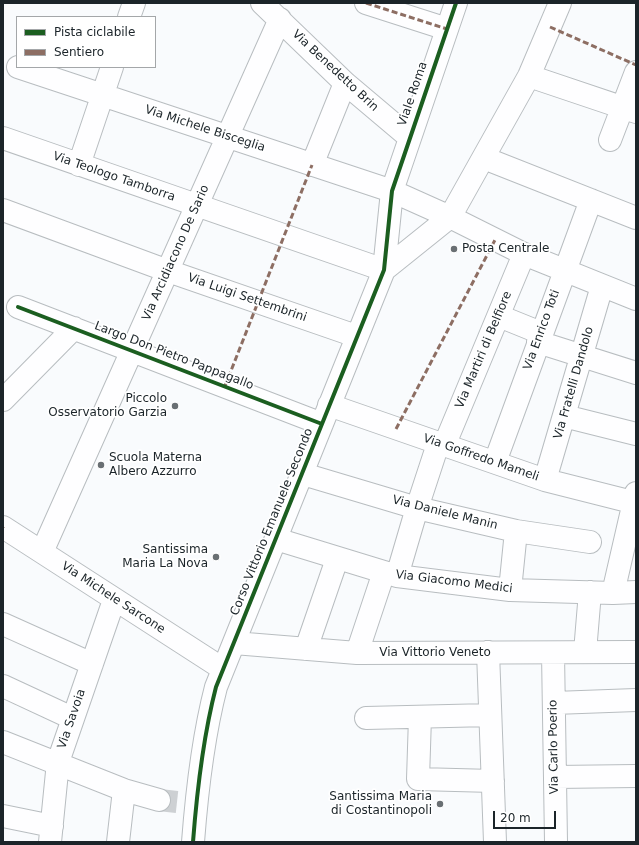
<!DOCTYPE html>
<html>
<head>
<meta charset="utf-8">
<style>
	body { margin:0 }
	#map { position:relative; width:639px; height:845px; overflow:hidden; background:#f9fbfd; font-family:"DejaVu Sans",sans-serif }
	canvas { display:block }
	.frame { position:absolute; inset:0; border:4px solid #1b2429; pointer-events:none }
	.legend { position:absolute; left:16px; top:16px; width:140px; height:52px; box-sizing:border-box; background:#fff; border:1px solid #a4a7a9; margin:0; padding:5px 7px; list-style:none; font-size:12px; color:#1b2429 }
	.legend li { display:flex; align-items:center; gap:8px; height:20px }
	.legend b { width:20px; border:1px solid #a4a7a9 }
	.scale { position:absolute; left:493px; top:811px; width:63px; height:18px; box-sizing:border-box; border:2px solid #1b2429; border-top:0; padding-left:5px; font-size:12px; line-height:14px; white-space:nowrap; color:#1b2429; -webkit-text-stroke:3px #fff; paint-order:stroke }
</style>
</head>
<body>
<div id="map">
<canvas width="639" height="845"></canvas>
<div class="frame"></div>
<ul class="legend">
<li><b style="height:5px;background:#1b5e20"></b>Pista ciclabile</li>
<li><b style="height:5px;background:#8d6e63"></b>Sentiero</li>
</ul>
<div class="scale">20 m</div>
</div>
<script>
const g = document.querySelector('canvas').getContext('2d');
g.lineJoin = 'round';
function trace(path, color, width, dash) {
  g.strokeStyle = color;
  g.lineWidth = width;
  g.lineCap = dash ? 'butt' : 'round';
  g.setLineDash(dash || []);
  g.stroke(path);
}
function drawText(font, color, halo, rows, align = 'center') {
  g.font = font + ' "DejaVu Sans",sans-serif';
  g.lineWidth = 3.5;
  g.setLineDash([]);
  g.textBaseline = 'middle';
  g.strokeStyle = halo;
  g.fillStyle = color;
  for (const [text, x, y, turn = 0] of rows) {
    g.save();
    g.translate(x, y);
    g.rotate((+turn || 0) * Math.PI / 180);
    g.textAlign = isNaN(turn) ? turn : align;
    if (halo) g.strokeText(text, 0, 0);
    g.fillText(text, 0, 0);
    g.restore();
  }
}
const minorTunnel = new Path2D(`
	M 159,800 L 177,802`);
const minor = new Path2D(`
	M 262,3 L 345,83 L 409,137
	M 366,3 L 447,29
	M 129,17 L 134,3
	M 18,67 L 392,191 L 450,217 L 524,254 L 636,299
	M 529,76 L 636,112
	M 3,138 L 384,270
	M 610,140 L 636,72
	M 484,158 L 636,218
	M 79,165 L 112,67
	M 312,165 L 345,83
	M 3,210 L 168,271 L 356,336
	M 384,270 L 450,217 L 529,76 L 560,3
	M 18,307 L 322,424
	M 499,316 L 541,333
	M 538,342 L 636,373
	M 3,400 L 74,328
	M 329,405 L 545,480 L 636,503
	M 564,416 L 636,434
	M 444,446 L 524,254
	M 495,462 L 591,200
	M 303,474 L 417,508 L 516,531 L 590,542
	M 545,480 L 602,286
	M 3,527 L 223,669
	M 276,539 L 397,576 L 510,590 L 613,593 L 636,592
	M 42,552 L 280,19
	M 397,576 L 417,508 L 438,444
	M 510,590 L 516,531
	M 613,593 L 636,493
	M 3,624 L 92,664
	M 234,643 L 357,653 L 636,652
	M 306,649 L 337,559
	M 488,652 L 495,842
	M 585,652 L 590,592
	M 357,653 L 384,572
	M 553,653 L 556,842
	M 3,686 L 72,718
	M 554,703 L 636,700
	M 420,717 L 418,779 L 493,781
	M 366,718 L 490,715
	M 3,742 L 124,790 L 159,800
	M 555,777 L 636,776
	M 3,816 L 52,826
	M 50,842 L 58,762 L 114,600
	M 118,842 L 124,790
	M 193,842 C 197,790 203,737 216,687 L 384,270 L 392,191 L 456,3`);
const quiet = new Path2D(`
	M 366,3 L 447,29
	M 550,27 L 636,65
	M 225,386 L 312,165
	M 396,429 L 495,240
	M 3,528 L 3,527`);
const cycleway = new Path2D(`
	M 18,307 L 322,424
	M 193,842 C 197,790 203,737 216,687 L 384,270 L 392,191 L 456,3`);
const markers = [
	[454,249,4,"#696f73"],
	[175,406,4,"#696f73"],
	[101,465,4,"#696f73"],
	[216,557,4,"#696f73"],
	[440,804,4,"#696f73"]
];
const streetNames = [
	["Via Benedetto Brin",335,71,43],
	["Viale Roma",413,94,-71],
	["Via Michele Bisceglia",205,129,18],
	["Via Teologo Tamborra",114,177,19],
	["Via Arcidiacono De Sario",176,253,-66],
	["Via Luigi Settembrini",247,298,19],
	["Via Enrico Toti",542,330,-70],
	["Via Martiri di Belfiore",484,350,-67],
	["Largo Don Pietro Pappagallo",174,356,21],
	["Via Fratelli Dandolo",574,383,-74],
	["Via Goffredo Mameli",481,458,19],
	["Via Daniele Manin",445,513,14],
	["Corso Vittorio Emanuele Secondo",272,522,-68],
	["Via Giacomo Medici",454,582,7],
	["Via Michele Sarcone",113,598,33],
	["Via Vittorio Veneto",435,653],
	["Via Savoia",72,719,-71],
	["Via Carlo Poerio",554,747,-91]
];
const poiNames = [
	["Posta Centrale",462,249,"left"],
	["Piccolo",167,399],
	["Osservatorio Garzia",167,413],
	["Scuola Materna",109,458,"left"],
	["Albero Azzurro",109,472,"left"],
	["Santissima",208,550],
	["Maria La Nova",208,564],
	["Santissima Maria",432,797],
	["di Costantinopoli",432,811]
];
trace(minorTunnel, '#cdd0d3', 22, [22, 11]);
trace(minor, '#b8bdc0', 24);
trace(minor, '#fefeff', 22);
trace(quiet, '#8d6e63', 3, [6, 3]);
trace(cycleway, '#1b5e20', 4);
for (const [x, y, r, color] of markers) {
  const dot = new Path2D();
  dot.arc(x, y, r, 0, 2 * Math.PI);
  g.fillStyle = color;
  g.fill(dot);
  trace(dot, '#fff', 1.5);
}
drawText('12px', '#1b2429', '#fff', streetNames);
drawText('12px', '#1b2429', '#fff', poiNames, 'right');
</script>
</body>
</html>
